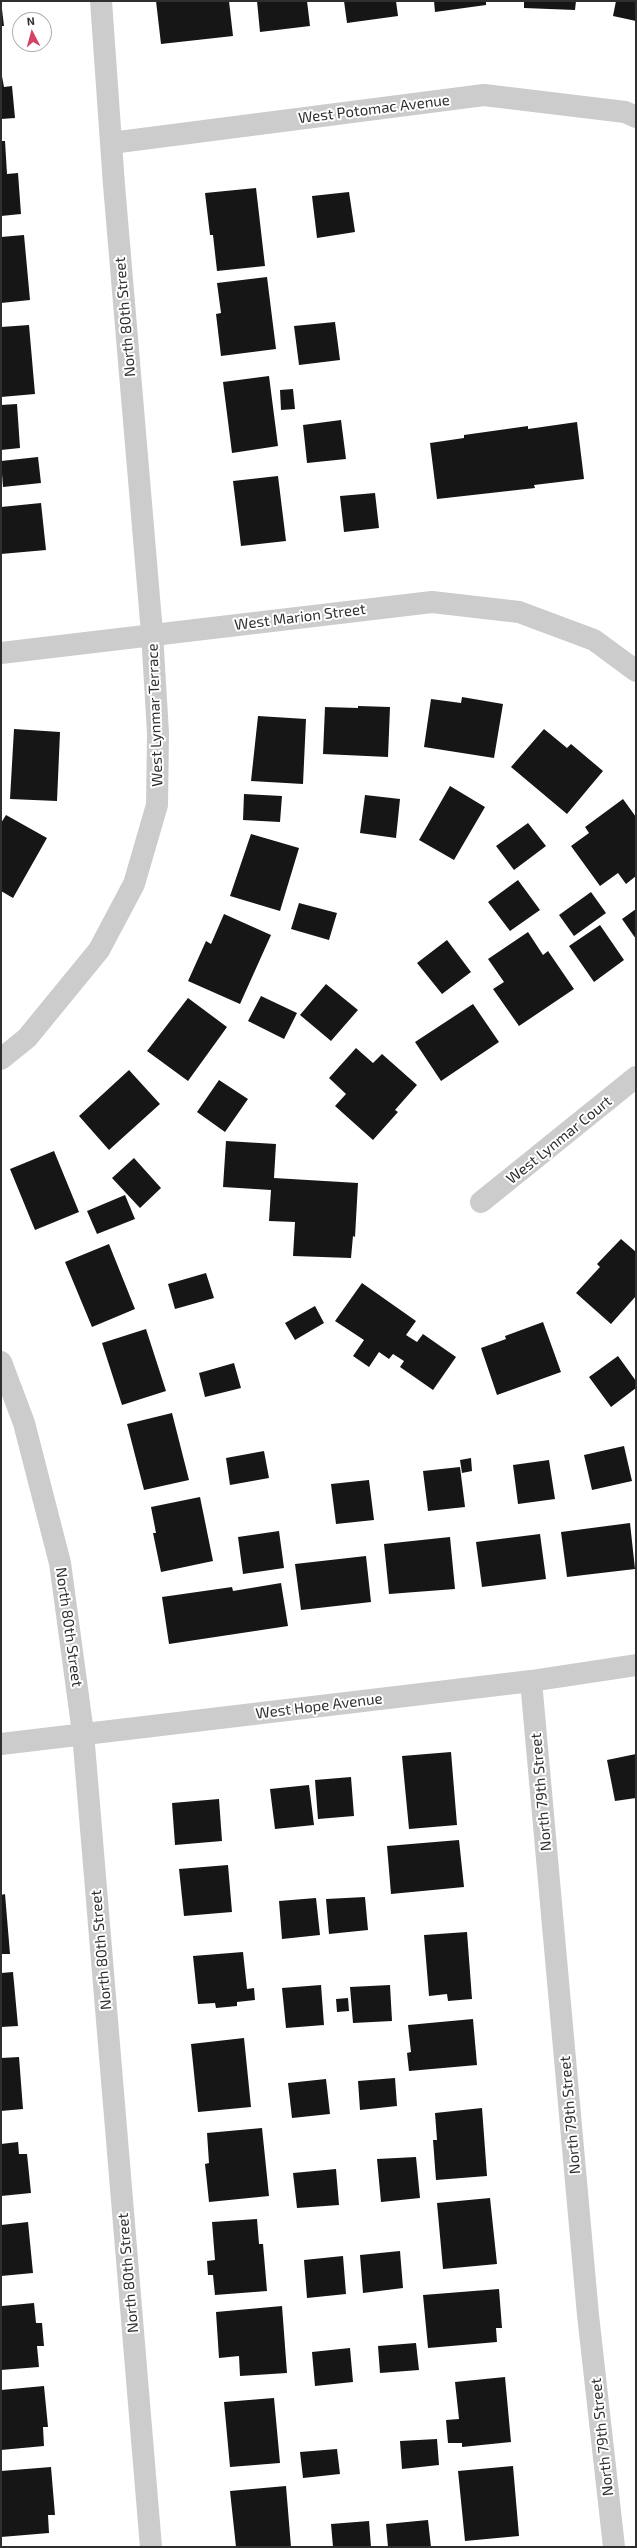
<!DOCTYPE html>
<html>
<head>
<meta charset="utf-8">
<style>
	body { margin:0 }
	#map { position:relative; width:637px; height:2548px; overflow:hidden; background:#fff; font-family:"Exo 2",sans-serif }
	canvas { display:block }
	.frame { position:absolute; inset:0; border:2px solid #2f2f2f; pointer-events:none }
	.north { position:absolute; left:12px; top:12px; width:40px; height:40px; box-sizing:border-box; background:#fff; border:1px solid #acacac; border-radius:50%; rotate:354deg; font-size:11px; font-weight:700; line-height:16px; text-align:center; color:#2f2f2f }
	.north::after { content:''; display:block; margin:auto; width:14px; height:18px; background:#d44264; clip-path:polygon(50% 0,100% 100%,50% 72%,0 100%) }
</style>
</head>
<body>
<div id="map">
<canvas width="637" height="2548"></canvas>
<div class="frame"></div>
<div class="north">N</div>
</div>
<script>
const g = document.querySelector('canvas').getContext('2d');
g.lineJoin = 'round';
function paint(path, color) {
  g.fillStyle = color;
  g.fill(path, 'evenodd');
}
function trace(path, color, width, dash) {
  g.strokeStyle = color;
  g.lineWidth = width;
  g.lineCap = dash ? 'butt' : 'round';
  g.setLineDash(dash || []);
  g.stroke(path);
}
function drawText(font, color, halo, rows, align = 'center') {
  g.font = font + ' "Exo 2",sans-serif';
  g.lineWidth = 4;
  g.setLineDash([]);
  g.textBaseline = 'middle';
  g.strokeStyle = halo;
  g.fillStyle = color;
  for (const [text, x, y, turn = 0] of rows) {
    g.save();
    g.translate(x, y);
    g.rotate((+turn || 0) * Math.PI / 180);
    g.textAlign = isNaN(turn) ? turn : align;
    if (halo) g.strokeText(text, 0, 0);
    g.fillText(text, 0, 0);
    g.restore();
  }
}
const building = new Path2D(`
	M 1,1 L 4,26 L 1,26 Z
	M 156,1 L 229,1 L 233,36 L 161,44 Z
	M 257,1 L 307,1 L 310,26 L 260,32 Z
	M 344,1 L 396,1 L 398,16 L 347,23 Z
	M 434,1 L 486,1 L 486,5 L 435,12 Z
	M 524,1 L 576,1 L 575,10 L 524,8 Z
	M 616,1 L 636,1 L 636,21 L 613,16 Z
	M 1,71 L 4,87 L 12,86 L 15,118 L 1,119 Z
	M 1,141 L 5,141 L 7,174 L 18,173 L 21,214 L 1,216 Z
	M 256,188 L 265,266 L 217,271 L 213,235 L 210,235 L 205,193 Z
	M 349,192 L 355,232 L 317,238 L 312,196 Z
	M 24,235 L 30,300 L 1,303 L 1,237 Z
	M 267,277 L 276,349 L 221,356 L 216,314 L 221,313 L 217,283 Z
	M 335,322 L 340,360 L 299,365 L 294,326 Z
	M 29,325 L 35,394 L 1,397 L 1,327 Z
	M 269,376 L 278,446 L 232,453 L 223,382 Z
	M 293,389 L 295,409 L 281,410 L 280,390 Z
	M 17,404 L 20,448 L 1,450 L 1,405 Z
	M 341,420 L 346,459 L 307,463 L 303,425 Z
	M 577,422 L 584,479 L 534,485 L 535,488 L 437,499 L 430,443 L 464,438 L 464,435 L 528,426 L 528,429 Z
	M 38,457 L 41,483 L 3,487 L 1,461 Z
	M 278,476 L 286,541 L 241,546 L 233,481 Z
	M 375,493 L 379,528 L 344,532 L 340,496 Z
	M 41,503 L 46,550 L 1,554 L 1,507 Z
	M 462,697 L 503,704 L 494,758 L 424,747 L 431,699 L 461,703 Z
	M 358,706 L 390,707 L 388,757 L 323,754 L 325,707 L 358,708 Z
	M 258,716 L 306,719 L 303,784 L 251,781 Z
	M 14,729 L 60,732 L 57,801 L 10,799 Z
	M 544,729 L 567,748 L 571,744 L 603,771 L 567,814 L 511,767 Z
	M 450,786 L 485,807 L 454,860 L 419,840 Z
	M 244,794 L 282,796 L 280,822 L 243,820 Z
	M 365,795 L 400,799 L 396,838 L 360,833 Z
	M 623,799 L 636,817 L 636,876 L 626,884 L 618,873 L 600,886 L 571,846 L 589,833 L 585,827 Z
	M 6,815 L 47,838 L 13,898 L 1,891 L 1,823 Z
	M 528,823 L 546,846 L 514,870 L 496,846 Z
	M 251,834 L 299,848 L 280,911 L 230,896 Z
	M 518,880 L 540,910 L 510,931 L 488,902 Z
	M 591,892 L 606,913 L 574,936 L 559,915 Z
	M 299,903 L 337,913 L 329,940 L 291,929 Z
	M 636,909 L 636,939 L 622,919 Z
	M 224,914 L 271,935 L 240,1004 L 188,981 L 206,941 L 211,944 Z
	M 600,925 L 624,960 L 594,982 L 569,946 Z
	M 528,932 L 543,955 L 548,951 L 574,989 L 519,1026 L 493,989 L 504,982 L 488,959 Z
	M 447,940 L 471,972 L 442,994 L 417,963 Z
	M 326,984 L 358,1010 L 331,1041 L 300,1015 Z
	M 261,996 L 297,1013 L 284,1039 L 248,1021 Z
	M 188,998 L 227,1027 L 188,1081 L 147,1051 Z
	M 473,1004 L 499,1042 L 441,1081 L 415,1042 Z
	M 356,1048 L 373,1063 L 382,1054 L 417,1085 L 395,1110 L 398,1112 L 373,1140 L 335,1106 L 346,1094 L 329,1078 Z
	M 129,1070 L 160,1104 L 109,1150 L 79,1116 Z
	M 219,1080 L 248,1099 L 225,1132 L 197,1112 Z
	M 226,1141 L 276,1144 L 274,1178 L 358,1183 L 355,1237 L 353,1236 L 351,1258 L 293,1256 L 295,1222 L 269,1221 L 271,1190 L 223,1187 Z
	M 54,1151 L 79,1212 L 35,1230 L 10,1169 Z
	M 134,1158 L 161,1188 L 140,1208 L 112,1178 Z
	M 125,1195 L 135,1219 L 97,1234 L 87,1211 Z
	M 621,1239 L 636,1252 L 636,1296 L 611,1324 L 576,1293 L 600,1267 L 597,1264 Z
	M 109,1244 L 135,1309 L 92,1327 L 65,1262 Z
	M 206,1273 L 214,1298 L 175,1309 L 168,1284 Z
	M 362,1283 L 416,1321 L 406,1335 L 417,1342 L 423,1334 L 456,1357 L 433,1390 L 400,1367 L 404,1361 L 393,1354 L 389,1359 L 379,1352 L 369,1367 L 353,1356 L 364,1340 L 335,1321 Z
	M 315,1306 L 324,1323 L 295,1340 L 285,1323 Z
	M 543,1322 L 561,1372 L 497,1395 L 481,1348 L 506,1339 L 505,1336 Z
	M 146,1329 L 166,1391 L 122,1405 L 102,1343 Z
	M 618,1356 L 636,1381 L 636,1388 L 611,1407 L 589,1377 Z
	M 234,1363 L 241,1388 L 205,1397 L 199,1373 Z
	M 172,1413 L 189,1480 L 144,1490 L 127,1424 Z
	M 624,1446 L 632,1481 L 592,1490 L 584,1455 Z
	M 264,1451 L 269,1478 L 230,1485 L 226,1458 Z
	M 471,1458 L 472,1471 L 462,1473 L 460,1460 Z
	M 549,1460 L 555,1499 L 518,1504 L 513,1465 Z
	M 460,1467 L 465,1507 L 428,1511 L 423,1471 Z
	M 369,1480 L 374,1520 L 336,1524 L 331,1484 Z
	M 200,1497 L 213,1561 L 161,1572 L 153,1533 L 156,1533 L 151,1507 Z
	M 630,1523 L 635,1569 L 567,1577 L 561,1532 Z
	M 279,1531 L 284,1568 L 243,1574 L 238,1537 Z
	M 540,1534 L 546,1579 L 482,1587 L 476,1542 Z
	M 450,1537 L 455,1589 L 389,1594 L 384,1544 Z
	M 366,1556 L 371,1602 L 301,1610 L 295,1564 Z
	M 281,1583 L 288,1626 L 169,1644 L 162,1597 L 232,1587 L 233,1591 Z
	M 451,1752 L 457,1825 L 409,1829 L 402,1756 Z
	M 636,1754 L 636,1798 L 615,1801 L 607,1760 Z
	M 351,1777 L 354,1816 L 318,1819 L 315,1780 Z
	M 309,1785 L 314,1825 L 275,1829 L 270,1789 Z
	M 219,1799 L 222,1841 L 175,1845 L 172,1803 Z
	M 459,1840 L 464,1887 L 391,1894 L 387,1846 Z
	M 228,1865 L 232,1912 L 184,1916 L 179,1869 Z
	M 5,1894 L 10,1954 L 1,1954 L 1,1895 Z
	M 365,1897 L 368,1930 L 329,1934 L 326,1899 Z
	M 316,1898 L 320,1935 L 282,1939 L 279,1901 Z
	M 467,1932 L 472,1999 L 448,2001 L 447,1994 L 429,1996 L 424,1935 Z
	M 243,1952 L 247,1989 L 254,1988 L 255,2000 L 237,2002 L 237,2006 L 216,2008 L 215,2003 L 198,2004 L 193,1956 Z
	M 13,1972 L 18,2026 L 1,2027 L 1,1973 Z
	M 321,1985 L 324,2025 L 286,2028 L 282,1988 Z
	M 390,1985 L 392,2021 L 353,2023 L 350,1987 Z
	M 348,1998 L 349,2011 L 337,2012 L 336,1999 Z
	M 473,2019 L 477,2065 L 409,2071 L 407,2053 L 411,2052 L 408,2025 Z
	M 244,2038 L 251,2107 L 198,2112 L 191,2044 Z
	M 19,2057 L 23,2109 L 1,2111 L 1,2058 Z
	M 395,2078 L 397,2106 L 360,2110 L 358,2081 Z
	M 326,2079 L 330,2114 L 292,2118 L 288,2083 Z
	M 482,2108 L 487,2176 L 436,2180 L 433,2140 L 437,2140 L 435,2113 Z
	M 262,2128 L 269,2196 L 209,2202 L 205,2164 L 209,2163 L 207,2133 Z
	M 18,2142 L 19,2154 L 27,2154 L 31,2193 L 1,2196 L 1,2144 Z
	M 416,2157 L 420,2198 L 381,2202 L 377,2159 Z
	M 336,2169 L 339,2205 L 297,2208 L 293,2173 Z
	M 490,2198 L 497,2264 L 443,2269 L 437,2203 Z
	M 257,2219 L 259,2244 L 263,2244 L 267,2291 L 215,2295 L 213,2275 L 208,2275 L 207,2261 L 215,2260 L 212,2222 Z
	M 28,2222 L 33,2273 L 1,2276 L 1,2225 Z
	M 400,2251 L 403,2288 L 363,2293 L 360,2255 Z
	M 343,2256 L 346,2294 L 307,2298 L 304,2260 Z
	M 499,2289 L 502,2328 L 496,2328 L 497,2342 L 428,2348 L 423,2295 Z
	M 34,2303 L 36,2323 L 42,2323 L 44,2346 L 37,2346 L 39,2367 L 1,2370 L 2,2306 Z
	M 282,2306 L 287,2373 L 240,2376 L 239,2356 L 219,2358 L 216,2312 Z
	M 416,2343 L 419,2370 L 380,2373 L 378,2346 Z
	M 350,2348 L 353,2382 L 315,2386 L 312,2352 Z
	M 505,2377 L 511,2442 L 462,2447 L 462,2443 L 448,2443 L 446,2420 L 459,2419 L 455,2382 Z
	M 44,2386 L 48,2427 L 43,2427 L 44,2446 L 1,2450 L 1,2390 Z
	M 274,2398 L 280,2463 L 230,2467 L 224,2402 Z
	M 437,2439 L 439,2465 L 402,2469 L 400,2441 Z
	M 337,2449 L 340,2474 L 303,2478 L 300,2452 Z
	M 513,2466 L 519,2536 L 465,2541 L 458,2471 Z
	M 51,2467 L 55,2515 L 48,2515 L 49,2533 L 1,2537 L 1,2471 Z
	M 286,2486 L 291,2547 L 236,2547 L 230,2491 Z
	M 428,2520 L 431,2547 L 388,2547 L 386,2524 Z
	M 369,2521 L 371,2547 L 333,2547 L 331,2524 Z`);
const minor = new Path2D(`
	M 111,143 L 484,95 L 625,112 L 636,117
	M 1,653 L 432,602 L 519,612 L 594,640 L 636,671
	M 1,1059 L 27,1038 L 99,950 L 134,884 L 157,805 L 158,733 L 152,633 L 114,185 L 101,1
	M 481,1202 L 636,1077
	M 1,1362 L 24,1423 L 60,1563 L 83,1733 L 151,2547
	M 531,1681 L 588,2315 L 614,2547
	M 1,1744 L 531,1681 L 636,1665`);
const streetNames = [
	["West Potomac Avenue",374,109,-7],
	["North 80th Street",125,317,-95],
	["West Marion Street",300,617,-7],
	["West Lynmar Terrace",155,715,-92],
	["West Lynmar Court",559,1140,-39],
	["North 80th Street",69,1627,82],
	["West Hope Avenue",319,1706,-7],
	["North 79th Street",541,1792,-95],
	["North 80th Street",101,1950,-95],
	["North 79th Street",570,2115,-95],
	["North 80th Street",128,2273,-95],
	["North 79th Street",602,2437,-96]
];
paint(building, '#161616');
trace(minor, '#ccc', 22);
drawText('15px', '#2f2f2f', '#fff', streetNames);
</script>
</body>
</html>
